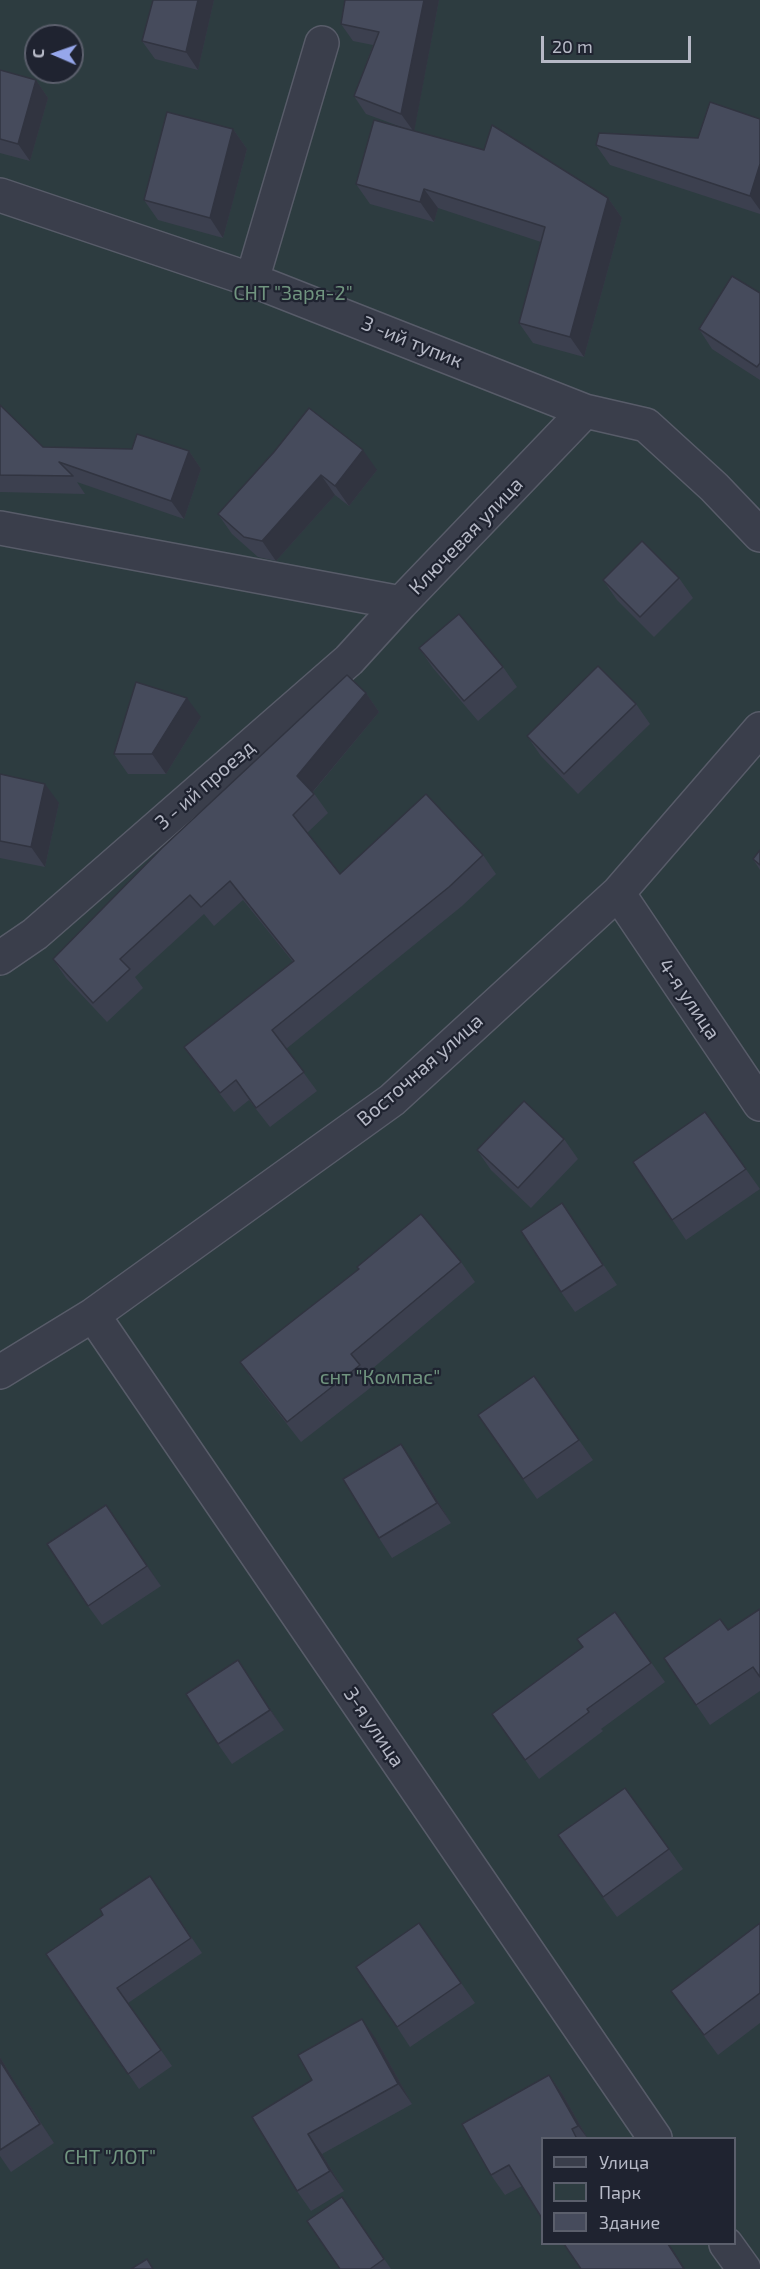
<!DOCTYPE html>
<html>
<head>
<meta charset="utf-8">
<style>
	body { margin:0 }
	#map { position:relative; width:760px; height:2269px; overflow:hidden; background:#272c3b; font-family:"Exo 2",sans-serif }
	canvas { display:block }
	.legend { position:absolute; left:541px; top:2137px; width:195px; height:108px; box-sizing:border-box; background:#1f2330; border:2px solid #5b5f6c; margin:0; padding:8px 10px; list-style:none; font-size:18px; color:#b6b9c6 }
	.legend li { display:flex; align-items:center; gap:12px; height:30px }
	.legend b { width:30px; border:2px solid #5b5f6c }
	.north { position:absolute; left:24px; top:24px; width:60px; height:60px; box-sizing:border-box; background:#1f2330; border:2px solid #5b5f6c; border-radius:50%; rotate:272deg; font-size:16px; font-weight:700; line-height:24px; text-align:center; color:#b6b9c6 }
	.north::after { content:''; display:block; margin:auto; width:21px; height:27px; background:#96a7eb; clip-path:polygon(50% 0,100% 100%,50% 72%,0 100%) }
	.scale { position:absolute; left:541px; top:36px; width:150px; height:27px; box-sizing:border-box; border:3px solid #b6b9c6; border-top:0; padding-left:8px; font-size:18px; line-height:21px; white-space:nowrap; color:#b6b9c6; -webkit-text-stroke:4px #1f2330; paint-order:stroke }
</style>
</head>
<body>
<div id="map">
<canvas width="760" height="2269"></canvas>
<ul class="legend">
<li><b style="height:8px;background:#3a3e4b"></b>Улица</li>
<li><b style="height:16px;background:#2d3c40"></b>Парк</li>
<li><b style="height:16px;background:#464b5c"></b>Здание</li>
</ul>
<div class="north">С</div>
<div class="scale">20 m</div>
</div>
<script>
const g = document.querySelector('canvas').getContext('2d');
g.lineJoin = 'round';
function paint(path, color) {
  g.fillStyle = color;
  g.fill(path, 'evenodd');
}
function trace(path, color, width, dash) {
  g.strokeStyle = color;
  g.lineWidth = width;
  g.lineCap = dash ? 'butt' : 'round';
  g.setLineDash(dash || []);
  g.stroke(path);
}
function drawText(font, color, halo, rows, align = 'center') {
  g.font = font + ' "Exo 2",sans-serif';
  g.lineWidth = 4.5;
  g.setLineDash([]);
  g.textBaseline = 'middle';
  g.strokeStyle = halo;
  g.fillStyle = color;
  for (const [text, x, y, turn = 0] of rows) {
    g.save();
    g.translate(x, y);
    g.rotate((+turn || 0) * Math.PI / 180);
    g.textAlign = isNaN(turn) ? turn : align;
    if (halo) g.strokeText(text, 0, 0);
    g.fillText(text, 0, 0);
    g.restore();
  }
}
const green = new Path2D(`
	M 0,0 L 760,0 L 760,2269 L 0,2269 ZM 36,36 L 72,36 L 72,72 L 36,72 ZM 542,2138 L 734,2138 L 734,2244 L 542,2244 Z`);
const minor = new Path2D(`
	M 0,195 L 252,280 L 585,411
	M 252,280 L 322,43
	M 0,528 L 401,603 L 585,411 L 646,425 L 714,487 L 760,535
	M 618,893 L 760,1104
	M 0,958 L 35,934 L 349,660 L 401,603
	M 93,1315 L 655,2138
	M 0,1372 L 93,1315 L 392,1100 L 618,893 L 760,729
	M 726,2244 L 744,2269`);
const wall = new Path2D(`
	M 153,0 L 214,0 L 198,70 L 155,59 L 142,41 Z
	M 439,0 L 414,131 L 608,198 L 622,218 L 584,357 L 533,343 L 519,323 L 541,242 L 438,208 L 434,222 L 370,204 L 356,184 L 404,128 L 366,114 L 354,96 L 373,45 L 353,41 L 341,24 Z
	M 0,70 L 36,80 L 48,98 L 30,161 L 0,153 Z
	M 760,119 L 760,214 L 610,165 L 596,145 L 698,138 Z
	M 233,129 L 247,149 L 223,238 L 158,220 L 144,200 Z
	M 760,293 L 760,380 L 712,349 L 699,329 Z
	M 0,405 L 43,447 L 189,451 L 201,469 L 184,519 L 77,482 L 85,494 L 0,492 Z
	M 274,452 L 377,470 L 349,506 L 335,495 L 276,561 L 258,557 L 232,534 L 218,514 Z
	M 679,578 L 693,598 L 654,637 L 617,600 L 603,580 Z
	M 419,648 L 503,667 L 517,687 L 478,721 L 433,668 Z
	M 366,693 L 379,712 L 313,792 L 328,813 L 307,833 L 340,874 L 483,855 L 496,874 L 462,906 L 286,1049 L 317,1091 L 270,1127 L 249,1100 L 234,1112 L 198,1066 L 184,1047 L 293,962 L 243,900 L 214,926 L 204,914 L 135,977 L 143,988 L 107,1022 L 66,978 L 53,959 Z
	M 636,704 L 650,724 L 578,794 L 541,756 L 527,736 Z
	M 201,717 L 166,774 L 128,774 L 114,754 Z
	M 0,774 L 59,803 L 45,867 L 0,858 Z
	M 760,850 L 760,870 L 753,859 Z
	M 705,1112 L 760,1189 L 686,1240 L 633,1162 Z
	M 564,1139 L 578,1159 L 531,1208 L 491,1170 L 477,1150 Z
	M 562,1203 L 617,1285 L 575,1312 L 561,1292 Z
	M 461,1262 L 475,1282 L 366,1374 L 374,1385 L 301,1442 L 254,1382 L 240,1362 L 359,1269 Z
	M 534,1376 L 593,1460 L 537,1499 L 478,1415 Z
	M 415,1464 L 451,1523 L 392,1558 L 379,1538 Z
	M 106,1505 L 161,1586 L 102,1625 L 88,1606 Z
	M 760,1609 L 760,1691 L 710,1725 L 664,1658 L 728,1630 Z
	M 615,1612 L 665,1682 L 601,1729 L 603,1731 L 539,1779 L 492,1714 L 583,1647 Z
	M 238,1660 L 284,1730 L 232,1764 L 218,1744 Z
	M 625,1788 L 683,1869 L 617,1917 L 558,1835 Z
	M 150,1876 L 202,1953 L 128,2003 L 172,2066 L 139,2089 L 46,1954 L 103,1915 Z
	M 419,1923 L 475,2003 L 410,2047 L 397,2027 Z
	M 760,1923 L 760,2023 L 718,2055 L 671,1991 Z
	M 376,2039 L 412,2104 L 322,2154 L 344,2191 L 311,2211 L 297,2191 L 312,2080 Z
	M 0,2057 L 13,2079 L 54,2143 L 11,2172 L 0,2156 Z
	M 549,2075 L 563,2095 L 588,2139 L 543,2139 L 522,2186 L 505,2195 L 491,2175 Z
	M 342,2197 L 391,2269 L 340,2269 Z`);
const shadedWall = new Path2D(`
	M 198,0 L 214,0 L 198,70 L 186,52 Z
	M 424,0 L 439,0 L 414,132 L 401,114 Z
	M 36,80 L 48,98 L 30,161 L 18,144 Z
	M 233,129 L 247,149 L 223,238 L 210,218 Z
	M 760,164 L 760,210 L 750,196 Z
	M 424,189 L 438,208 L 434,222 L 420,202 Z
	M 608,198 L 622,218 L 584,357 L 570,337 Z
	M 363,450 L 377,470 L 349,506 L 335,486 Z
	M 189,451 L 201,469 L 184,519 L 171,501 Z
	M 321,475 L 335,495 L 276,561 L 262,541 Z
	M 366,693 L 379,712 L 310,795 L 297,776 Z
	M 187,698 L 201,717 L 166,774 L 152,754 Z
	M 45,784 L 59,803 L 45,867 L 31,847 Z
	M 401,1444 L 415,1464 L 451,1523 L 437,1503 Z
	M 106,1505 L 120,1525 L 161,1586 L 147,1566 Z
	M 238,1660 L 251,1680 L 284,1730 L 270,1710 Z
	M 362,2019 L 376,2039 L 412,2104 L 398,2084 Z
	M 0,2057 L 13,2079 L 54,2143 L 0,2061 Z
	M 549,2075 L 563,2095 L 588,2139 L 578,2126 Z
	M 308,2134 L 322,2154 L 344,2191 L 330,2171 Z
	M 668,2244 L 669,2244 L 685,2269 L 684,2269 Z`);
const building = new Path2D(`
	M 153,0 L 198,0 L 186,52 L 142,41 Z
	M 345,0 L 424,0 L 401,114 L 354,96 L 379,32 L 341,24 Z
	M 0,70 L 36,80 L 18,144 L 0,139 Z
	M 710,102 L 760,119 L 760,164 L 750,196 L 596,145 L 599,133 L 698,138 Z
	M 167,112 L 233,129 L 210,218 L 144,200 Z
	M 374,120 L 484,150 L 492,125 L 608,198 L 570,337 L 519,323 L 545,227 L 424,189 L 420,202 L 356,184 Z
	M 732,276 L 760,293 L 760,363 L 757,367 L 699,329 Z
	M 0,405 L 43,447 L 132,449 L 137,434 L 189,451 L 171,501 L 59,462 L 73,476 L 0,475 Z
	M 309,408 L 363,450 L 335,486 L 321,475 L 262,541 L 244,537 L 218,514 L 274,452 Z
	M 642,541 L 679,578 L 640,617 L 603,580 Z
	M 459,614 L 503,667 L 464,701 L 419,648 Z
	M 598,666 L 636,704 L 564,774 L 527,736 Z
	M 347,675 L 366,693 L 297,776 L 314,794 L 293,815 L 340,874 L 426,794 L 483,855 L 449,887 L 272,1030 L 304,1072 L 256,1108 L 236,1080 L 220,1093 L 184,1047 L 294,961 L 230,881 L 201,907 L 190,895 L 120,959 L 130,969 L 93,1003 L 53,959 L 162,848 Z
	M 136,682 L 187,698 L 152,754 L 114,754 Z
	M 0,774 L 45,784 L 31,847 L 0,841 Z
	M 760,850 L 760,865 L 753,859 Z
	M 524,1101 L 564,1139 L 518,1188 L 477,1150 Z
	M 705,1112 L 746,1169 L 672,1220 L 633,1162 Z
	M 562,1203 L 603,1265 L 561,1292 L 521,1231 Z
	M 421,1214 L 461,1262 L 351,1354 L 360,1365 L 287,1422 L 240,1362 L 359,1269 L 357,1267 Z
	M 534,1376 L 579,1440 L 523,1479 L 478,1415 Z
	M 401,1444 L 437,1503 L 379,1538 L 343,1479 Z
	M 106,1505 L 147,1566 L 88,1606 L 47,1544 Z
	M 760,1609 L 760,1677 L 753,1667 L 696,1705 L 664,1658 L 720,1619 L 728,1630 Z
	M 615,1612 L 651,1663 L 587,1709 L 589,1712 L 525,1760 L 492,1714 L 583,1647 L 577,1639 Z
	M 238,1660 L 270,1710 L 218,1744 L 186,1694 Z
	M 625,1788 L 669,1849 L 603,1897 L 558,1835 Z
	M 150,1876 L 191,1938 L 117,1988 L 161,2050 L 128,2074 L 46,1954 L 103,1915 L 100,1909 Z
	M 419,1923 L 461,1983 L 397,2027 L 356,1967 Z
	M 760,1923 L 760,1993 L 704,2035 L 671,1991 Z
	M 362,2019 L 398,2084 L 308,2134 L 330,2171 L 297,2191 L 252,2117 L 312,2080 L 298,2055 Z
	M 0,2061 L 40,2124 L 0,2150 Z
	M 549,2075 L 578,2126 L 572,2129 L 577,2139 L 543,2139 L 543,2220 L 509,2165 L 491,2175 L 462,2124 Z
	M 342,2197 L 384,2259 L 370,2269 L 340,2269 L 307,2221 Z
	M 564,2244 L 668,2244 L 684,2269 L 581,2269 Z
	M 147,2259 L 153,2269 L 131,2269 Z`);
const parkNames = [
	["СНТ \"Заря-2\"",293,293],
	["снт \"Компас\"",380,1377],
	["СНТ \"ЛОТ\"",110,2157]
];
const streetNames = [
	["3 -ий тупик",412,342,22],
	["Ключевая улица",466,536,-46],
	["3 - ий проезд",205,785,-41],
	["4-я улица",689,999,56],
	["Восточная улица",420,1070,-41],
	["3-я улица",374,1727,56]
];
paint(green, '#2d3c40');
trace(minor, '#585c69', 36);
trace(minor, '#3a3e4b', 33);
paint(wall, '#3c404f');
paint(shadedWall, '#313440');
paint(building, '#464b5c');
trace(building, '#313440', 1.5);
drawText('20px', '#70947f', '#1f2330', parkNames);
drawText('20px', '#b6b9c6', '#1f2330', streetNames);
</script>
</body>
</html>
